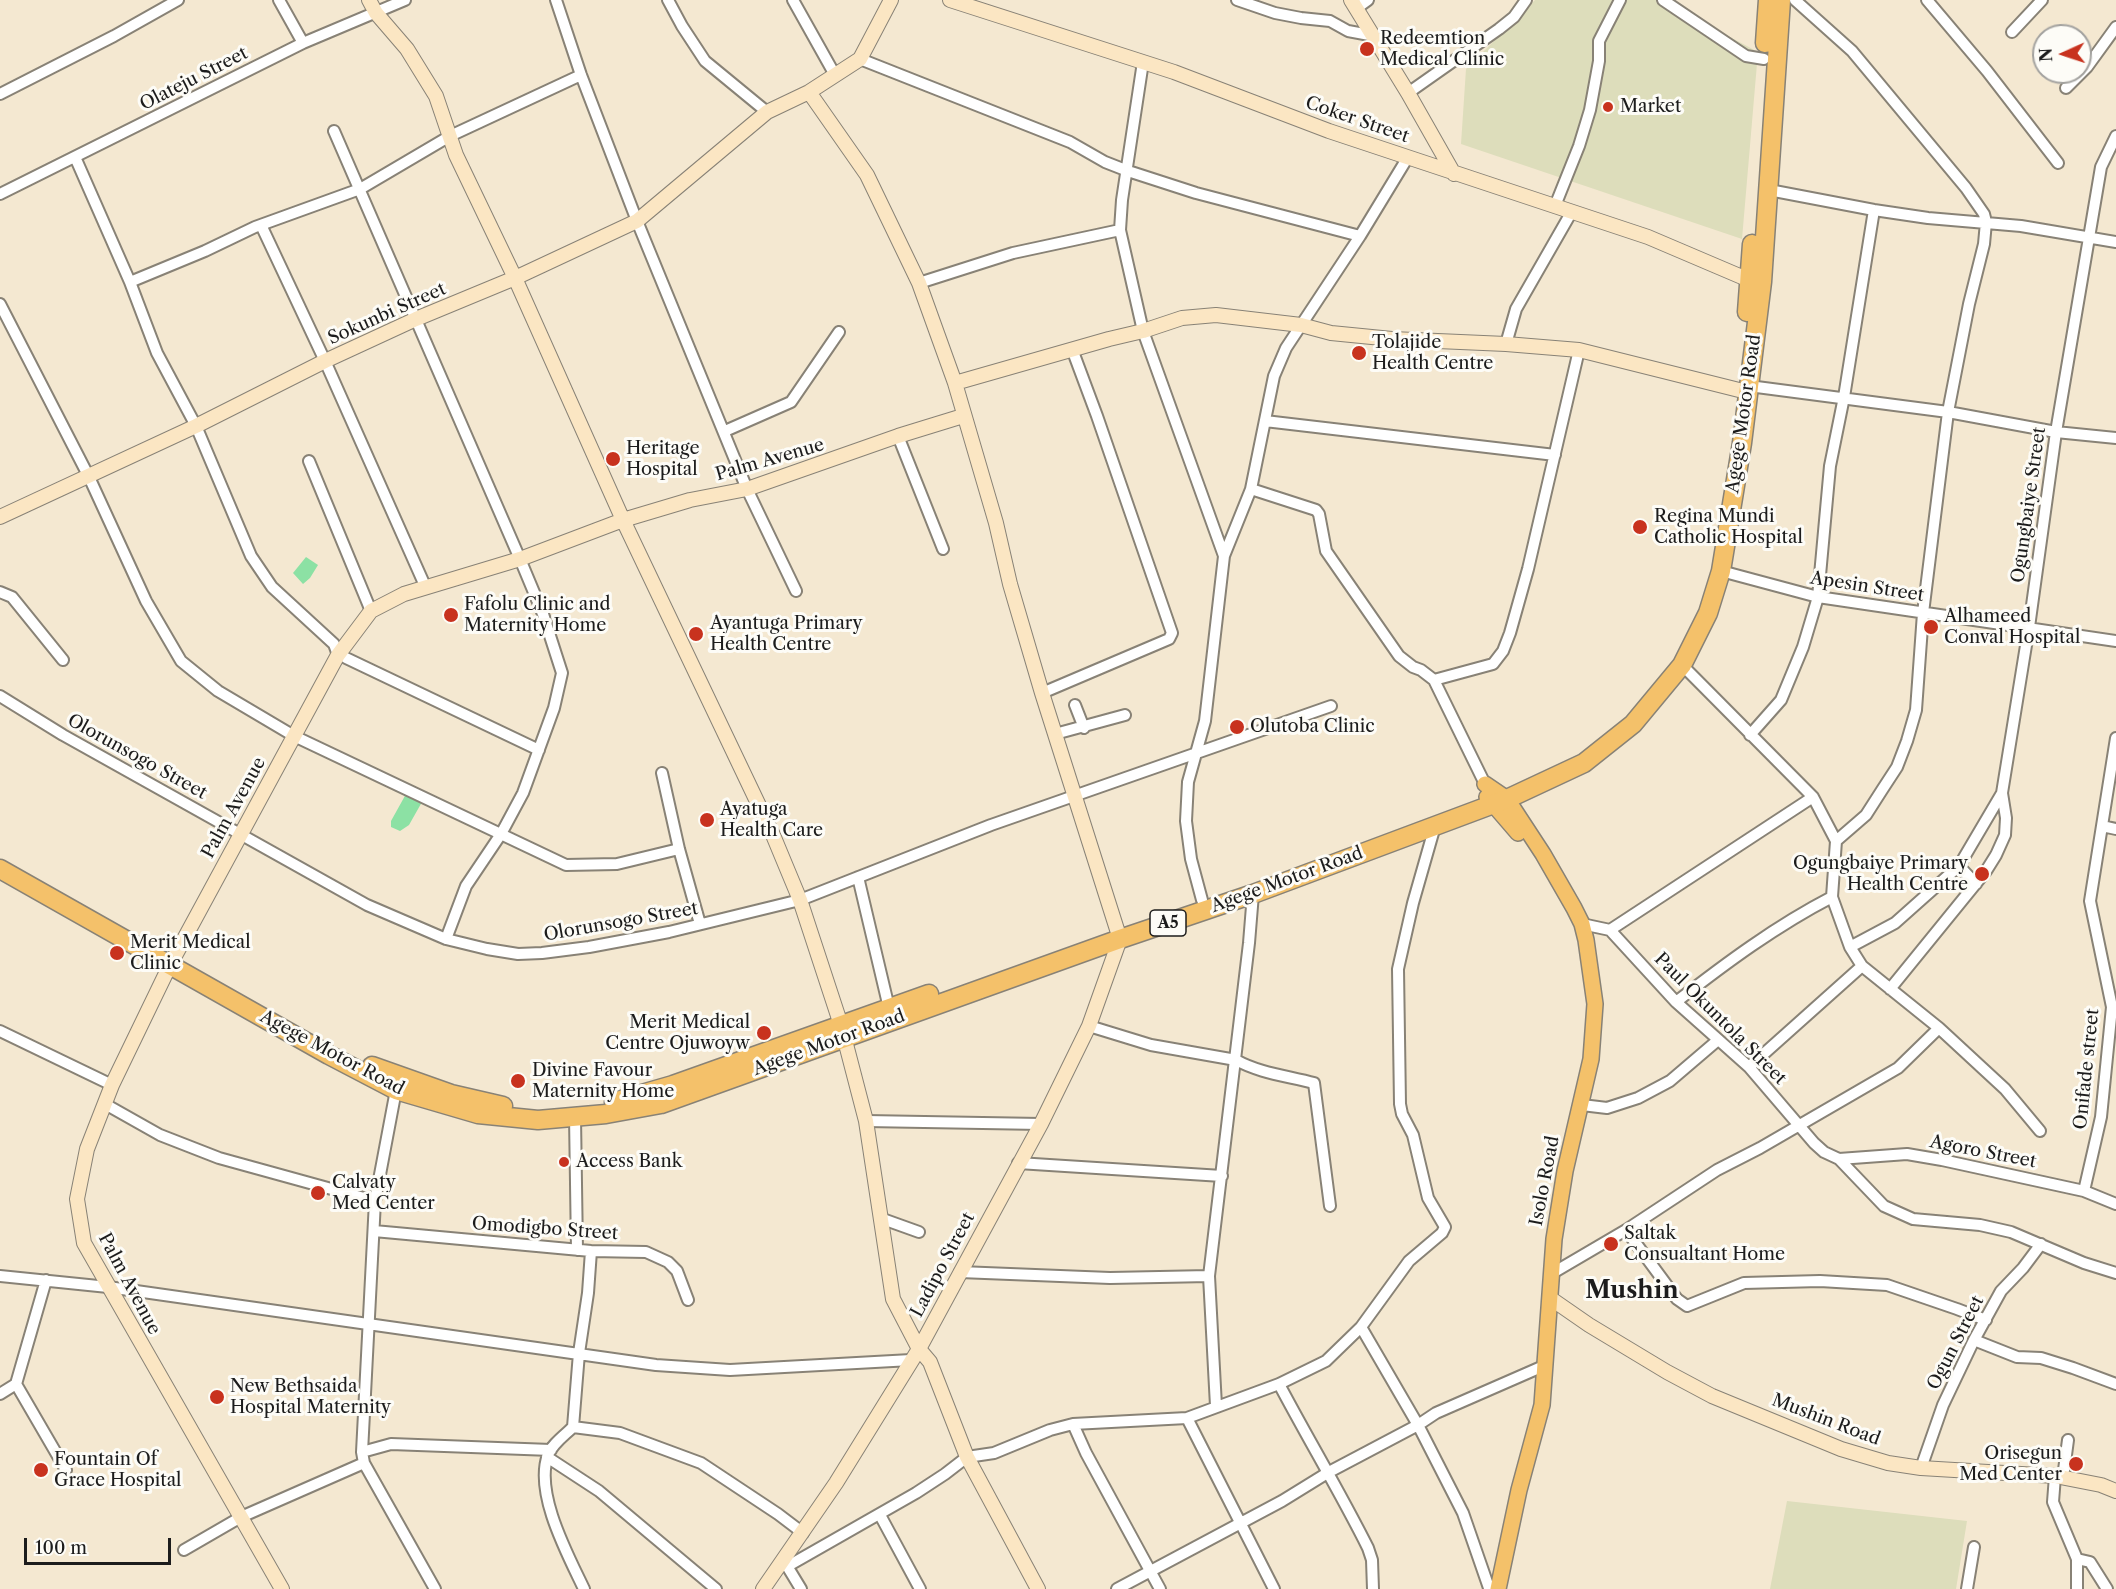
<!DOCTYPE html>
<html>
<head>
<meta charset="utf-8">
<style>
	body { margin:0 }
	#map { position:relative; width:2116px; height:1589px; overflow:hidden; background:#f4e8d1; font-family:"Libre Caslon Text",serif }
	canvas { display:block }
	.north { position:absolute; left:2032px; top:24px; width:60px; height:60px; box-sizing:border-box; background:#fdfcf7; border:2px solid #a3a29f; border-radius:50%; rotate:267deg; font-size:16px; font-weight:700; line-height:24px; text-align:center; color:#1c1c1c }
	.north::after { content:''; display:block; margin:auto; width:21px; height:27px; background:#c8321e; clip-path:polygon(50% 0,100% 100%,50% 72%,0 100%) }
	.scale { position:absolute; left:24px; top:1538px; width:147px; height:27px; box-sizing:border-box; border:3px solid #1c1c1c; border-top:0; padding-left:8px; font-size:18px; line-height:21px; white-space:nowrap; color:#1c1c1c; -webkit-text-stroke:4px #fdfcf7; paint-order:stroke }
</style>
</head>
<body>
<div id="map">
<canvas width="2116" height="1589"></canvas>
<div class="north">N</div>
<div class="scale">100 m</div>
</div>
<script>
const g = document.querySelector('canvas').getContext('2d');
g.lineJoin = 'round';
function paint(path, color) {
  g.fillStyle = color;
  g.fill(path, 'evenodd');
}
function trace(path, color, width, dash) {
  g.strokeStyle = color;
  g.lineWidth = width;
  g.lineCap = dash ? 'butt' : 'round';
  g.setLineDash(dash || []);
  g.stroke(path);
}
function drawText(font, color, halo, rows, align = 'center') {
  g.font = font + ' "Libre Caslon Text",serif';
  g.lineWidth = 6;
  g.setLineDash([]);
  g.textBaseline = 'middle';
  g.strokeStyle = halo;
  g.fillStyle = color;
  for (const [text, x, y, turn = 0] of rows) {
    g.save();
    g.translate(x, y);
    g.rotate((+turn || 0) * Math.PI / 180);
    g.textAlign = isNaN(turn) ? turn : align;
    if (halo) g.strokeText(text, 0, 0);
    g.fillText(text, 0, 0);
    g.restore();
  }
}
const built = new Path2D(`
	M 1535,0 L 1661,0 L 1758,52 L 1742,239 L 1461,144 L 1466,69 Z
	M 1787,1501 L 1967,1521 L 1956,1589 L 1770,1589 Z`);
const green = new Path2D(`
	M 306,557 L 318,565 L 310,578 L 303,584 L 293,573 Z
	M 406,794 L 422,802 L 409,825 L 400,831 L 391,827 L 391,821 Z`);
const street = new Path2D(`
	M 279,0 L 303,43
	M 556,0 L 581,75 L 637,221 L 747,489 L 796,591
	M 668,0 L 682,26 L 705,61 L 767,112
	M 793,0 L 835,75
	M 1237,0 L 1275,13 L 1301,18 L 1330,21 L 1348,31 L 1375,36
	M 1663,0 L 1746,56 L 1764,59
	M 1795,0 L 1852,51 L 1966,188 L 1984,214 L 1986,222 L 1984,244 L 1969,304 L 1948,412 L 1923,613 L 1916,710 L 1907,741 L 1897,767 L 1882,790 L 1866,815 L 1836,841
	M 1927,0 L 1987,71 L 2058,163
	M 1357,8 L 1368,0
	M 2012,32 L 2042,0
	M 860,59 L 1070,142 L 1105,162 L 1128,171 L 1196,193 L 1360,236
	M 1143,62 L 1122,200 L 1120,230 L 1143,331 L 1224,556
	M 2066,88 L 2087,67 L 2116,27
	M 1408,93 L 1499,29 L 1514,17 L 1526,0
	M 0,94 L 114,36 L 178,0
	M 334,131 L 520,559 L 543,614 L 562,673 L 554,708 L 523,793 L 501,834 L 466,886 L 446,939
	M 75,157 L 130,282 L 157,353 L 196,426 L 251,556 L 272,587 L 334,644 L 338,655
	M 1769,190 L 1874,210 L 1928,218 L 2021,226 L 2116,242
	M 0,194 L 303,43 L 405,0
	M 1555,206 L 1579,146 L 1590,110 L 1599,61 L 1599,41 L 1620,0
	M 261,225 L 325,361 L 426,588
	M 130,282 L 205,251 L 255,227 L 360,189 L 450,136 L 581,75
	M 919,283 L 1013,253 L 1120,230
	M 0,304 L 89,477 L 146,601 L 181,661 L 218,691 L 294,736 L 566,865 L 617,864 L 679,849
	M 1506,344 L 1516,309 L 1571,213
	M 1749,386 L 1948,412 L 2056,432 L 2116,438
	M 1265,421 L 1555,455
	M 725,431 L 791,402 L 839,332
	M 898,436 L 943,549
	M 309,461 L 371,611
	M 1251,489 L 1316,510 L 1319,514 L 1326,551 L 1399,656 L 1413,667 L 1421,670 L 1434,680 L 1485,784
	M 1721,571 L 1818,597 L 2116,641
	M 0,592 L 12,597 L 63,660
	M 339,653 L 346,658 L 539,750
	M 1682,665 L 1813,797 L 1836,841 L 1832,897 L 1850,947 L 1862,966 L 1939,1028 L 2005,1089 L 2040,1131
	M 1434,680 L 1493,664 L 1503,651 L 1510,633 L 1528,569 L 1579,350
	M 1042,693 L 1169,639 L 1172,633 L 1097,416 L 1072,349
	M 0,696 L 63,735 L 367,905 L 446,939 L 487,949 L 518,954 L 542,953 L 589,947 L 669,932 L 800,900 L 991,825 L 1331,706
	M 1075,705 L 1084,728
	M 1055,734 L 1125,715
	M 1750,735 L 1781,700 L 1803,647 L 1818,597 L 1830,466 L 1844,397 L 1874,210
	M 662,773 L 679,849 L 700,924
	M 1435,826 L 1413,903 L 1398,969 L 1400,1104 L 1402,1114 L 1413,1135 L 1428,1198 L 1445,1227 L 1442,1233 L 1409,1261 L 1361,1327 L 1418,1425 L 1463,1513 L 1489,1588
	M 2102,826 L 2116,829
	M 1959,866 L 1976,884
	M 858,877 L 889,1008
	M 1202,900 L 1191,859 L 1186,821 L 1188,782 L 1205,721 L 1224,556 L 1251,489 L 1274,376 L 1286,348 L 1360,236 L 1408,157
	M 1582,924 L 1610,930 L 1676,1002 L 1749,1067 L 1814,1143 L 1824,1152 L 1839,1159 L 1884,1206 L 1913,1219 L 1980,1225 L 2011,1232 L 2084,1263 L 2116,1273
	M 1610,930 L 1813,797
	M 1850,947 L 1895,923 L 1959,866 L 2002,793
	M 1890,989 L 1986,871 L 1996,855 L 2005,835 L 2006,818 L 2002,793 L 2029,627 L 2056,432 L 2101,167 L 2116,136
	M 1676,1002 C 1726,963 1776,926 1832,897
	M 1089,1026 L 1151,1045 L 1236,1060 C 1259,1073 1288,1076 1314,1083 L 1330,1206
	M 0,1031 L 112,1085
	M 1749,1067 L 1862,966
	M 396,1090 L 375,1201 L 362,1452 L 364,1463 L 435,1589
	M 105,1104 L 160,1135 L 219,1158 L 375,1201
	M 1582,1105 L 1607,1108 L 1638,1098 L 1670,1081 L 1718,1040
	M 575,1117 L 577,1250
	M 866,1121 L 1041,1124
	M 1839,1159 L 1907,1154 L 1942,1160 L 2084,1191 L 2116,1204
	M 1018,1163 L 1222,1176
	M 2084,1191 L 2101,1117 L 2112,1007 L 2090,901 L 2116,738
	M 880,1218 L 919,1232
	M 1626,1230 L 1677,1299 L 1687,1306 L 1744,1283 L 1820,1281 L 1887,1285 L 1957,1309 L 1986,1320
	M 374,1231 L 591,1251 L 646,1252 L 668,1262 L 677,1271 L 688,1300
	M 960,1272 L 1110,1278 L 1209,1276
	M 1551,1274 L 1626,1230 L 1717,1170 L 1760,1148 L 1898,1068 L 1939,1028
	M 0,1276 L 108,1287 L 656,1365 L 730,1370 L 911,1360
	M 1974,1340 L 2017,1357 L 2041,1358 L 2073,1368 L 2116,1384
	M 16,1384 L 66,1470
	M 1279,1384 C 1308,1439 1340,1492 1368,1548 L 1372,1560 L 1373,1589
	M 0,1394 L 16,1384 L 46,1280
	M 1216,1406 L 1209,1276 L 1249,943 L 1253,894
	M 1187,1418 L 1274,1589
	M 1073,1424 L 1086,1453 L 1160,1589
	M 573,1427 L 620,1433 L 701,1463 L 778,1514 L 803,1533
	M 362,1452 L 391,1444 L 551,1450
	M 547,1457 L 599,1491 L 716,1589
	M 1921,1468 L 1943,1405 L 1974,1340 L 2001,1291 L 2023,1268 L 2041,1244
	M 2055,1476 L 2053,1502 L 2077,1559 L 2077,1589
	M 2060,1477 L 2064,1470 L 2068,1440
	M 880,1515 L 920,1589
	M 184,1550 L 241,1517 L 364,1463
	M 2077,1559 L 2090,1562 L 2107,1589
	M 784,1561 L 801,1589
	M 788,1566 L 916,1493 L 945,1474 L 967,1457 L 994,1453 L 1050,1430 L 1073,1424 L 1187,1418 L 1279,1384 L 1326,1361 L 1361,1327
	M 584,1589 C 568,1555 534,1493 548,1455 C 552,1444 565,1435 573,1427 L 579,1353 L 588,1293 L 591,1251
	M 1117,1589 L 1282,1501 L 1329,1472 L 1418,1425 L 1436,1413 L 1539,1368
	M 1967,1589 L 1974,1547`);
const secondary = new Path2D(`
	M 369,0 L 376,13 L 407,49 L 436,96 L 456,155 L 515,278 L 623,520 L 773,835 L 800,900 L 841,1025 L 866,1121 L 893,1299 L 919,1349 L 930,1362 L 967,1457 L 1038,1589
	M 950,0 L 1174,72 L 1329,131 L 1648,237 L 1749,280
	M 1351,0 L 1408,93 L 1454,174
	M 955,383 L 1109,339 L 1143,331 L 1182,318 L 1216,315 L 1301,325 L 1331,333 L 1392,339 L 1506,344 L 1579,350 L 1739,390
	M 0,517 L 196,426 L 325,361 L 416,319 L 515,278 L 637,221 L 767,112 L 809,92 L 860,59 L 891,0
	M 1550,1298 L 1589,1325 L 1667,1372 L 1712,1396 L 1841,1449 L 1888,1463 L 1921,1468 L 2055,1476 L 2101,1485 L 2116,1491
	M 282,1589 L 84,1243 L 77,1199 L 87,1149 L 112,1085 L 170,965 L 338,655 L 371,611 L 404,594 L 520,559 L 623,520 L 690,500 L 747,489 L 898,436 L 963,416
	M 763,1589 L 836,1483 L 919,1349 L 1041,1124 L 1089,1026 L 1120,939 L 1042,693 L 1010,584 L 996,523 L 955,383 L 919,283 L 867,175 L 809,92`);
const primary = new Path2D(`
	M 1485,784 L 1507,799 L 1543,854 L 1574,908 L 1582,924 L 1586,940 L 1595,1004 L 1591,1059 L 1565,1171 L 1554,1239 L 1542,1405 L 1519,1490 L 1498,1589
	M 1487,797 L 1518,833`);
const highway = new Path2D(`
	M 1765,43 L 1768,0
	M 1747,312 L 1752,244
	M 0,869 L 329,1055 L 396,1090 L 478,1114 L 538,1120 L 606,1114 L 661,1104 L 1120,939 L 1253,894 L 1507,799 L 1584,763 L 1633,724 L 1682,665 L 1708,613 L 1721,571 L 1742,443 L 1762,282 L 1781,0
	M 372,1066 L 451,1094 L 503,1106
	M 614,1102 L 673,1085 L 929,994`);
const markers = [
	[1367,49,8,"#c8321e"],
	[1608,107,6,"#c8321e"],
	[1359,353,8,"#c8321e"],
	[613,459,8,"#c8321e"],
	[1640,527,8,"#c8321e"],
	[451,615,8,"#c8321e"],
	[1931,627,8,"#c8321e"],
	[696,634,8,"#c8321e"],
	[1237,727,8,"#c8321e"],
	[707,820,8,"#c8321e"],
	[1982,874,8,"#c8321e"],
	[117,953,8,"#c8321e"],
	[764,1033,8,"#c8321e"],
	[518,1081,8,"#c8321e"],
	[564,1162,6,"#c8321e"],
	[318,1193,8,"#c8321e"],
	[1611,1244,8,"#c8321e"],
	[217,1397,8,"#c8321e"],
	[2076,1464,8,"#c8321e"],
	[41,1470,8,"#c8321e"]
];
const shields = [
	[1168,923,36]
];
const shieldNames = [
	["A5",1168,923]
];
const poiNames = [
	["Redeemtion",1380,39],
	["Medical Clinic",1380,60],
	["Market",1620,107],
	["Tolajide",1372,343],
	["Health Centre",1372,364],
	["Heritage",626,449],
	["Hospital",626,470],
	["Regina Mundi",1654,517],
	["Catholic Hospital",1654,538],
	["Fafolu Clinic and",464,605],
	["Maternity Home",464,626],
	["Alhameed",1944,617],
	["Conval Hospital",1944,638],
	["Ayantuga Primary",710,624],
	["Health Centre",710,645],
	["Olutoba Clinic",1250,727],
	["Ayatuga",720,810],
	["Health Care",720,831],
	["Ogungbaiye Primary",1968,864,"right"],
	["Health Centre",1968,885,"right"],
	["Merit Medical",130,943],
	["Clinic",130,964],
	["Merit Medical",750,1023,"right"],
	["Centre Ojuwoyw",750,1044,"right"],
	["Divine Favour",532,1071],
	["Maternity Home",532,1092],
	["Access Bank",576,1162],
	["Calvaty",332,1183],
	["Med Center",332,1204],
	["Saltak",1624,1234],
	["Consualtant Home",1624,1255],
	["New Bethsaida",230,1387],
	["Hospital Maternity",230,1408],
	["Orisegun",2062,1454,"right"],
	["Med Center",2062,1475,"right"],
	["Fountain Of",54,1460],
	["Grace Hospital",54,1481]
];
const streetNames = [
	["Olateju Street",194,79,-27],
	["Coker Street",1357,120,19],
	["Sokunbi Street",387,314,-24],
	["Agege Motor Road",1744,414,-82],
	["Palm Avenue",770,460,-16],
	["Ogungbaiye Street",2029,505,-82],
	["Apesin Street",1867,587,9],
	["Olorunsogo Street",137,757,29],
	["Palm Avenue",234,808,-61],
	["Agege Motor Road",1287,880,-20],
	["Olorunsogo Street",621,922,-10],
	["Paul Okuntola Street",1720,1019,45],
	["Agege Motor Road",829,1043,-20],
	["Agege Motor Road",332,1053,28],
	["Onifade street",2087,1069,-84],
	["Agoro Street",1983,1152,11],
	["Isolo Road",1545,1181,-79],
	["Omodigbo Street",545,1229,4],
	["Ladipo Street",943,1265,-62],
	["Palm Avenue",129,1284,62],
	["Ogun Street",1956,1343,-63],
	["Mushin Road",1826,1420,21]
];
const districtNames = [
	["Mushin",1632,1291]
];
paint(built, '#ddb');
paint(green, '#8ce1a4');
trace(street, '#888276', 14);
trace(secondary, '#888276', 16);
trace(primary, '#888276', 18);
trace(highway, '#888276', 21);
trace(street, '#fff', 10);
trace(secondary, '#fbe6c3', 14);
trace(primary, '#f4c16a', 15);
trace(highway, '#f4c16a', 18);
for (const [x, y, r, color] of markers) {
  const dot = new Path2D();
  dot.arc(x, y, r, 0, 2 * Math.PI);
  g.fillStyle = color;
  g.fill(dot);
  trace(dot, '#fdfcf7', 2);
}
for (const [x, y, w] of shields) {
  const box = new Path2D();
  box.roundRect(x - w / 2, y - 13, w, 26, 4.5);
  g.fillStyle = '#fdfcf7';
  g.fill(box);
  trace(box, '#1c1c1c', 1.5);
}
drawText('bold 16px', '#1c1c1c', null, shieldNames);
drawText('18px', '#1c1c1c', '#fdfcf7', poiNames, 'left');
drawText('18px', '#1c1c1c', '#fdfcf7', streetNames);
drawText('bold 24px', '#1c1c1c', '#fdfcf7', districtNames);
</script>
</body>
</html>
